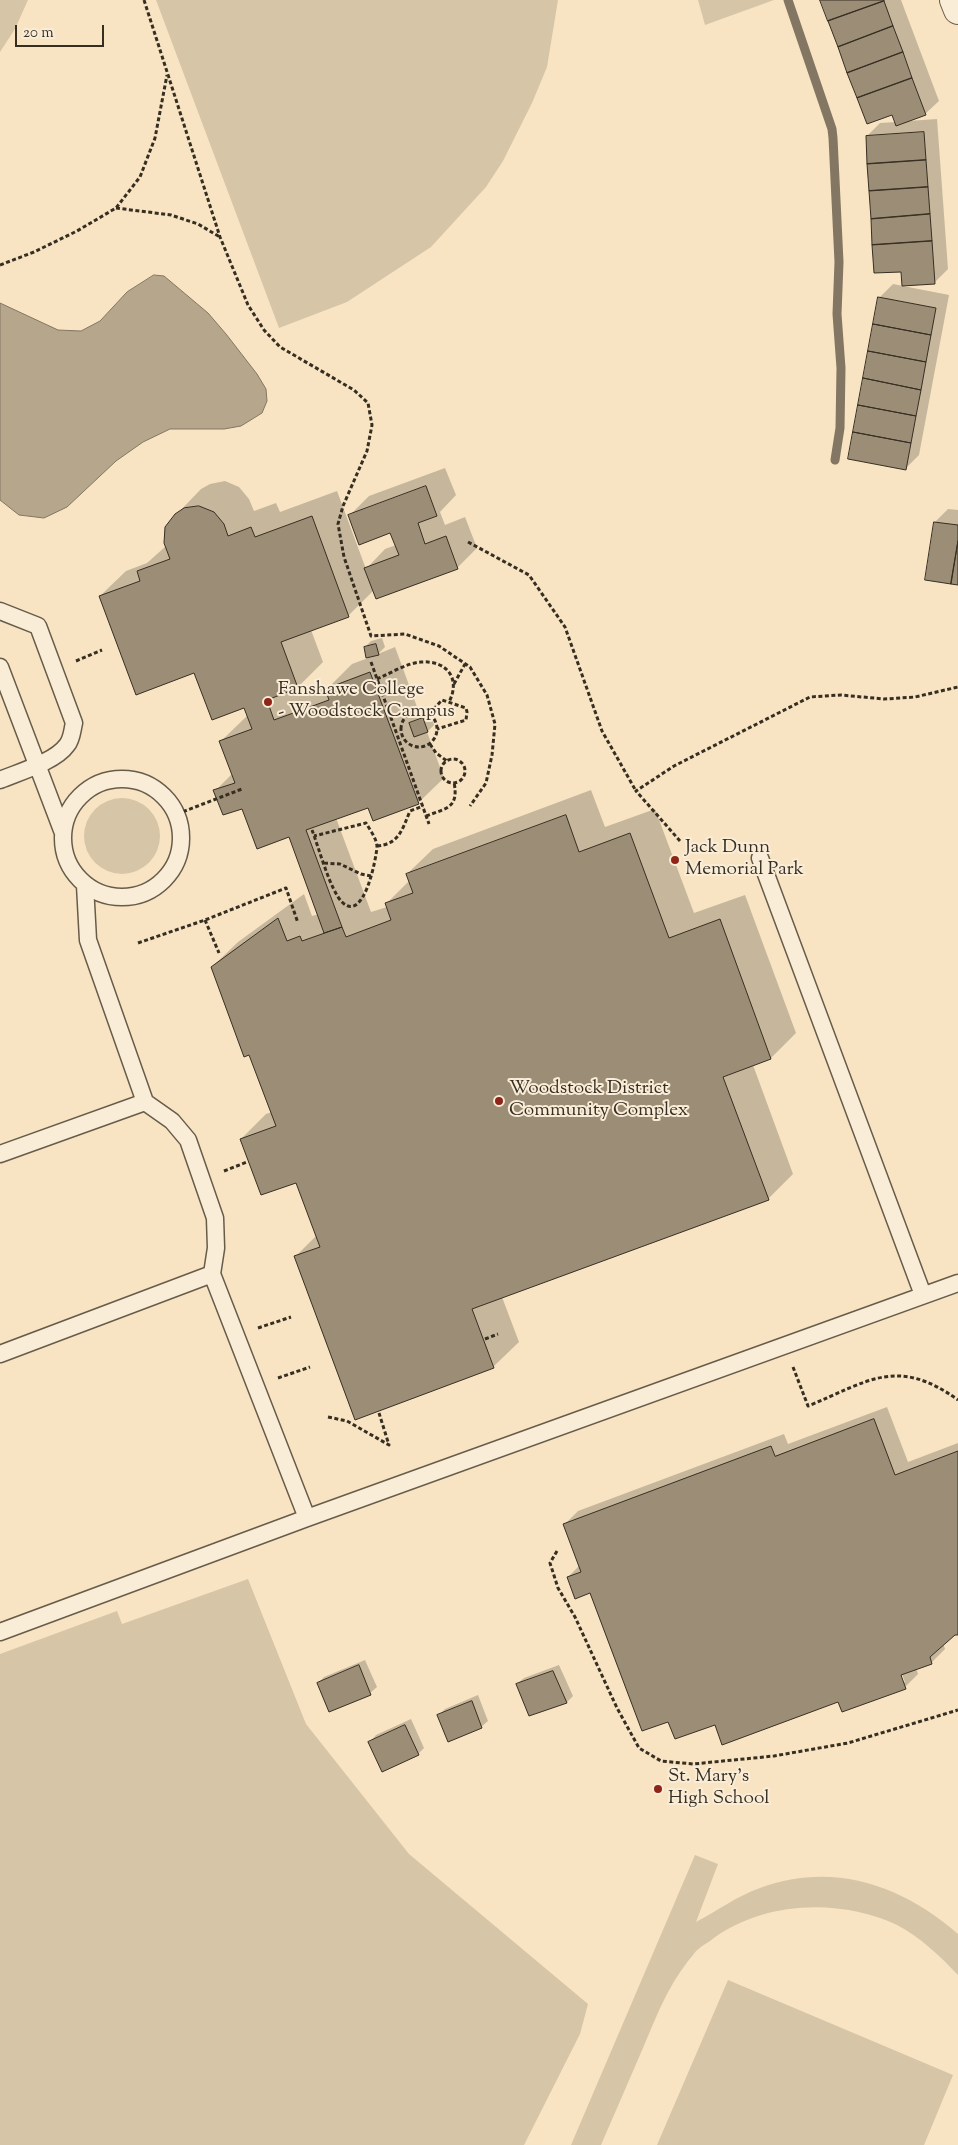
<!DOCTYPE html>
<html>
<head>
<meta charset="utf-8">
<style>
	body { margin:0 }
	#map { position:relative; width:958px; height:2145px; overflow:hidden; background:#f8e4c3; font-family:"Sorts Mill Goudy",serif }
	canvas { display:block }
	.scale { position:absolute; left:15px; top:25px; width:89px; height:22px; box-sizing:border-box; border:2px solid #372e22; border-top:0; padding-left:6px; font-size:15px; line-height:18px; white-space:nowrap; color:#372e22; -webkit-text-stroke:4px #faedd8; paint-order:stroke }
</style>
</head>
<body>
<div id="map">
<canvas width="958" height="2145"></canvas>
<div class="scale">20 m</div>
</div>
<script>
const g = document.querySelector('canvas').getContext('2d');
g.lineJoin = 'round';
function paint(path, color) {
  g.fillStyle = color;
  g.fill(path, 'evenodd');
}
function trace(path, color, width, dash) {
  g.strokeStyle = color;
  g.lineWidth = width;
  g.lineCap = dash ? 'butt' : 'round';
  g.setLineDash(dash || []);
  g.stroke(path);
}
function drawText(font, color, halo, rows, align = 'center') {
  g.font = font + ' "Sorts Mill Goudy",serif';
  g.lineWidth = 4;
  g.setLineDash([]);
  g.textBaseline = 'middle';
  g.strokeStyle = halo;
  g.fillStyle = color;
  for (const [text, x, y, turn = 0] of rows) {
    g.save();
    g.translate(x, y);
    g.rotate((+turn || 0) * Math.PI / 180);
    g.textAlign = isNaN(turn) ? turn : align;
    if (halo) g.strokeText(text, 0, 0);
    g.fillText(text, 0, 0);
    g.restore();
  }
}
const green = new Path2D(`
	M 0,0 L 28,0 L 15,29 L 0,52 Z
	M 156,0 L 558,0 L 547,67 L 532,103 L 503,161 L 486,187 L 431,247 L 347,302 L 279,328 Z
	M 698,0 L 774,0 L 705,25 Z
	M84 836a38 38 0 1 1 76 0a38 38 0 1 1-76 0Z
	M 248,1579 L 306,1724 L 409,1854 L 588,2004 L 580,2034 L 524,2145 L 0,2145 L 0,1654 L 117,1611 L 122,1624 Z
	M 695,1855 L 718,1864 L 696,1922 C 717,1911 737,1896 760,1888 C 833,1861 902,1885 958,1934 L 958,1975 C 940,1956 920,1937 897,1925 C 839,1898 762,1901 710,1941 C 704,1945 697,1949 693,1955 C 668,1985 658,2013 643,2048 C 629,2080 615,2113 601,2145 L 571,2145 Z
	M 728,1980 L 953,2075 L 924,2145 L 657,2145 Z`);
const water = new Path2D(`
	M 154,275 L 164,276 L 208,313 L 226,334 L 257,374 L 266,389 L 267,401 L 262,413 L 241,426 L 224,429 L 170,429 L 143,442 L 116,461 L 67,507 L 44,518 L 19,515 L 0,500 L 0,303 L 58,330 L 81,331 L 100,321 L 127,292 Z`);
const shadow = new Path2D(`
	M 822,0 L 901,0 L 939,101 L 925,114 L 908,121 L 937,119 L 948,269 L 934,283 L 867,136 L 880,123 L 896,122 L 893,113 Z
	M 893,284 L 949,295 L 919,455 L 905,469 L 879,298 Z
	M 445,468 L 456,495 L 440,512 L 445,525 L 465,517 L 477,548 L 457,568 L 374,590 L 348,616 L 311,630 L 323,662 L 297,688 L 300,696 L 331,685 L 352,664 L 368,658 L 365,647 L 371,641 L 382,638 L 385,647 L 378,654 L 395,647 L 420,715 L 430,712 L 434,725 L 427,732 L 444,778 L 418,803 L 369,806 L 336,818 L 371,912 L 387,907 L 386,904 L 410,880 L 407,874 L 433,849 L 591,790 L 605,827 L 655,809 L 694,913 L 745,895 L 796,1033 L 771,1058 L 753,1065 L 793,1174 L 768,1199 L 502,1297 L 519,1342 L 493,1367 L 296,1256 L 317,1235 L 296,1181 L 241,1139 L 266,1114 L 272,1112 L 250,1053 L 212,967 L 238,942 L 304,894 L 312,916 L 319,914 L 290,835 L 215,791 L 233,773 L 221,741 L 248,715 L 244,706 L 195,671 L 100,596 L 126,571 L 147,563 L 166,546 L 176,515 L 201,489 L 210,484 L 225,481 L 239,487 L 249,499 L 254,511 L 276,503 L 280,512 L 337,491 L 366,569 L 385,549 L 396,545 L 391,531 L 349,516 L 369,496 Z
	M 948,509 L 958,510 L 958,584 L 935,522 Z
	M 887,1407 L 908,1462 L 958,1443 L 958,1633 L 954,1633 L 943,1643 L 945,1649 L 932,1662 L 916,1668 L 918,1674 L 905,1687 L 716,1723 L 591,1592 L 568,1577 L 580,1565 L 565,1524 L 578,1511 L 784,1434 L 788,1444 ZM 900,1669 L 905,1682 L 902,1682 Z
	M 365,1660 L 377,1687 L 370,1693 L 329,1711 L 318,1683 L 324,1677 Z
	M 559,1665 L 573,1696 L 567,1702 L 517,1684 L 524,1678 Z
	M 478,1695 L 488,1721 L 481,1727 L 439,1715 L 445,1709 Z
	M 411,1719 L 424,1748 L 418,1754 L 370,1742 L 376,1735 Z`);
const stream = new Path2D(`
	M 788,0 L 832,129 L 833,138 L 839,262 L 837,314 L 841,368 L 840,428 L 835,460`);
const building = new Path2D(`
	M 820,0 L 884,0 L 884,1 L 828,21 Z
	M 884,1 L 893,26 L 838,47 L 828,21 Z
	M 893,26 L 903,52 L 847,73 L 838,47 Z
	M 903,52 L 912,78 L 857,98 L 847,73 Z
	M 912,78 L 926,115 L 896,126 L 892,115 L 867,124 L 857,98 Z
	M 924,132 L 926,160 L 867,164 L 866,136 Z
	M 926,160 L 928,187 L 869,191 L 867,164 Z
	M 928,187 L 930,214 L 871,219 L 869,191 Z
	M 930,214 L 932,241 L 872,245 L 871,219 Z
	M 932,241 L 935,284 L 902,286 L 901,272 L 874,273 L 872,245 Z
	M 878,297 L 936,308 L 931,335 L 873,324 Z
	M 873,324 L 931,335 L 926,362 L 868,351 Z
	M 868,351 L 926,362 L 921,390 L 863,378 Z
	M 863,378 L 921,390 L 916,416 L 858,405 Z
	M 858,405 L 916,416 L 911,443 L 853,432 Z
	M 853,432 L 911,443 L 906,470 L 848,459 Z
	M 426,486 L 437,516 L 418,523 L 425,544 L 446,536 L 458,569 L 376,599 L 364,568 L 399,555 L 390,533 L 359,545 L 348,515 Z
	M 199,506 L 214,512 L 224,524 L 228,536 L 251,527 L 255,537 L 312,516 L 349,617 L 281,642 L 298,688 L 267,700 L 274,720 L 329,700 L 325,689 L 370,672 L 419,804 L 373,821 L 368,808 L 306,830 L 342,927 L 324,933 L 289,837 L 257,849 L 242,809 L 223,815 L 213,790 L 235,783 L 219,741 L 252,729 L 244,708 L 212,720 L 194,673 L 136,695 L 99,596 L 140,581 L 137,571 L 170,559 L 164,543 L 165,527 L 175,514 L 184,508 Z
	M 934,522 L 958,525 L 958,541 L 951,584 L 925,580 Z
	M 958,541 L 958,585 L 951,584 Z
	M 376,644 L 379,655 L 366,658 L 364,647 Z
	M 423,718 L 428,732 L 414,737 L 409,723 Z
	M 566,815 L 579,852 L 630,833 L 669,938 L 720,919 L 771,1059 L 723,1077 L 769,1200 L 472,1309 L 494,1368 L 355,1420 L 294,1256 L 320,1247 L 296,1183 L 261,1195 L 240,1139 L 276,1126 L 249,1055 L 244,1057 L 211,967 L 278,918 L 287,941 L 300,936 L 302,941 L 342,927 L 346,937 L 391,920 L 385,903 L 413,893 L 406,874 Z
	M 874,1419 L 895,1475 L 958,1451 L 958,1635 L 955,1635 L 930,1657 L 932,1664 L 901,1675 L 906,1689 L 842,1712 L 838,1702 L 722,1745 L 715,1725 L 675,1739 L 668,1722 L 642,1731 L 590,1593 L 575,1599 L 567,1577 L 581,1572 L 563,1524 L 771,1446 L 775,1456 Z
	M 359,1665 L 371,1695 L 329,1712 L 317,1683 Z
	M 553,1671 L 567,1703 L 529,1716 L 516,1684 Z
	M 472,1701 L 482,1728 L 448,1742 L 437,1715 Z
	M 405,1725 L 419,1755 L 382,1772 L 368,1742 Z`);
const path = new Path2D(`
	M 144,0 L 220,237 L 248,305 L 264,330 L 280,347 L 354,390 L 368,403 L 372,425 L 367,451 L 343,506 L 338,524 L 344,557 L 371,636 L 405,634 L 439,646 L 470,667 L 487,695 L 495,724 L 492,755 L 486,783 L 470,806
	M 116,208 L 171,215 L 198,224 L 220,237
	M 0,265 L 34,252 L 77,231 L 116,208 L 140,177 L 155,138 L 167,75
	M 468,542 L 529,575 L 565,627 L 602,731 L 636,791
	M 76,661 L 102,650
	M 371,662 L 429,824
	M 377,679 C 391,673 407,663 421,662 C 447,660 461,679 449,702
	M 454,684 L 465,664
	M401 729a18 18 0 1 1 36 0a18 18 0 1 1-36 0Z
	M 429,714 L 442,700 L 466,708 L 467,712 L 466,720 L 437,729
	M 430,744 L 436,753 L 447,761
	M441 771a12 12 0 1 1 24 0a12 12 0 1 1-24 0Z
	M 177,814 L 242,789
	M 426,816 C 447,808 459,808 454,782
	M 312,830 C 319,848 330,890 342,902 C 364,924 376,859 377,847 C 377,839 370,830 366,823 L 314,836
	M 680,841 L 636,791 L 674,766 L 810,697 L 841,695 L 884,699 L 915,697 L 958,687
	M 377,846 C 399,844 402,830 410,811 L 423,806
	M 324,863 L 340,864 L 361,874 L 371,876
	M 205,920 L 219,953
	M 138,943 L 205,920 L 286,888 L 298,923
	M 224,1171 L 247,1162
	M 258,1328 L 291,1317
	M 485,1339 L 498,1334
	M 793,1367 L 808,1406 C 869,1381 897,1356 958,1400
	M 278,1378 L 310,1367
	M 328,1417 L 347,1421 L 389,1445 L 379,1413
	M 557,1551 L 550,1563 L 558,1588 L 575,1617 L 617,1708 L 639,1748 L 661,1761 L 693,1764 L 774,1756 L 848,1743 L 958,1710`);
const lane = new Path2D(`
	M 0,611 L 38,626 L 74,723 C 72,731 72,739 67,745 C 55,762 19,772 0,780
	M 0,667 L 63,833
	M63 838a59 59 0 1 1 118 0a59 59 0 1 1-118 0Z
	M 760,858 L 923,1295
	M 85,885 L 88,940 L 145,1102 L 172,1121 L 188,1140 L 215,1218 L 216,1248 L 212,1274 L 307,1518
	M 0,1154 L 145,1102
	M 0,1354 L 212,1274
	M 0,1632 L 307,1518 L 958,1283`);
const street = new Path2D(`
	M 954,0 L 958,10`);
const markers = [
	[268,702,5,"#8f2418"],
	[675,860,5,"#8f2418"],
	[499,1101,5,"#8f2418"],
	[658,1789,5,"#8f2418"]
];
const poiNames = [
	["Fanshawe College",278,691],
	["- Woodstock Campus",278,713],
	["Jack Dunn",685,849],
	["Memorial Park",685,871],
	["Woodstock District",509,1090],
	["Community Complex",509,1112],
	["St. Mary's",668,1778],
	["High School",668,1800]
];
paint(green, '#d7c5a8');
paint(water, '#b6a68c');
trace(water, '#837662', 1);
paint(shadow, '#0003');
trace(stream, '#837662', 9);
paint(building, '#9b8d76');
trace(building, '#372e22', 1);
trace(lane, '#675c4a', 19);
trace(street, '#675c4a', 30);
trace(path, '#372e22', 3, [4, 2.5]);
trace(lane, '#faedd8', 16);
trace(street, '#faedd8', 28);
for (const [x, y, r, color] of markers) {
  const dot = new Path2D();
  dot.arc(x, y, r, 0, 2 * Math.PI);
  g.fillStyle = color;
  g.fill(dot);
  trace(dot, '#faedd8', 2);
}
drawText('19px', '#372e22', '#faedd8', poiNames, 'left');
</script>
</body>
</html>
